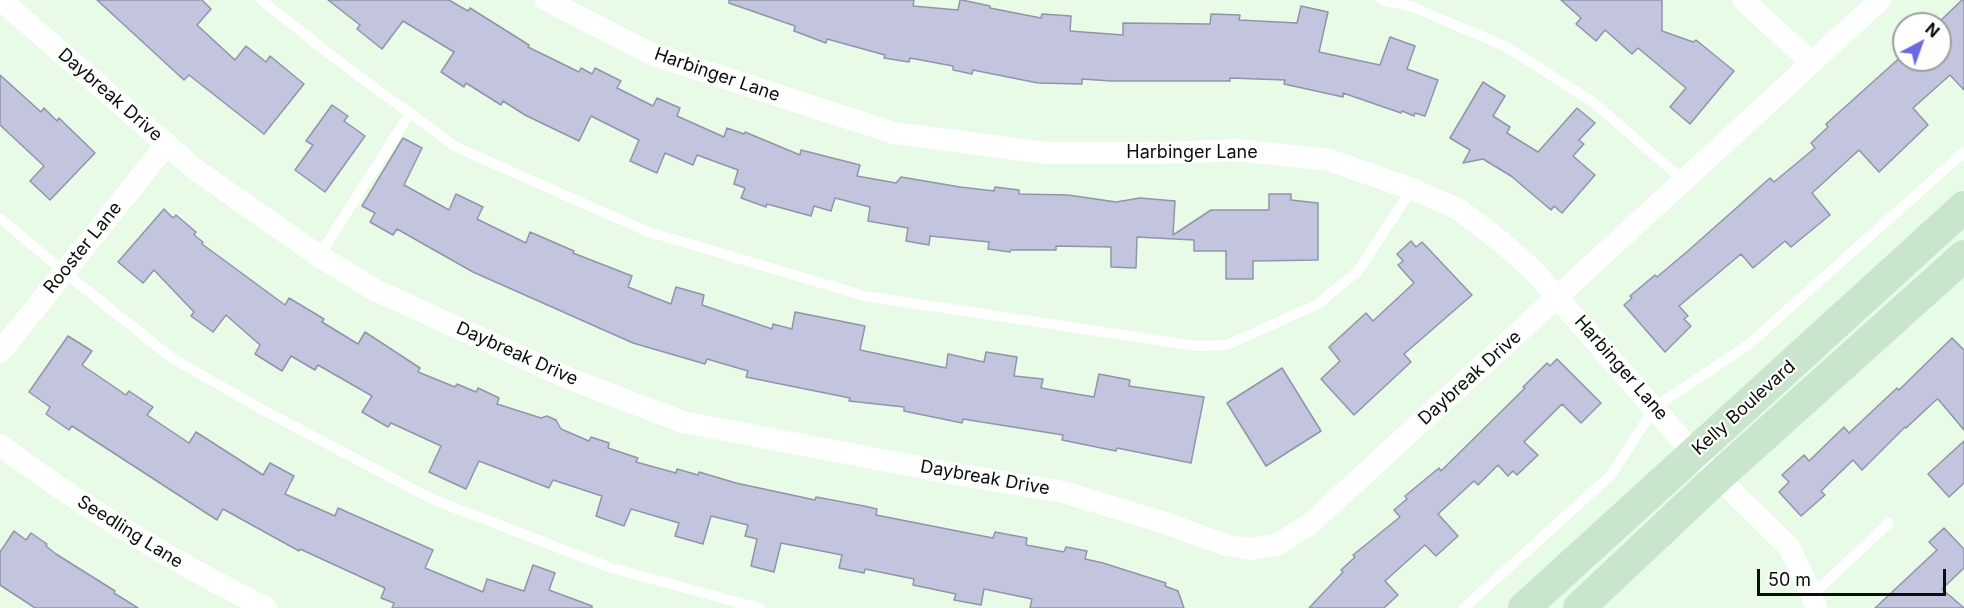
<!DOCTYPE html>
<html>
<head>
<meta charset="utf-8">
<style>
	body { margin:0 }
	#map { position:relative; width:1964px; height:608px; overflow:hidden; background:#e7fbe7; font-family:Inter,sans-serif }
	canvas { display:block }
	.north { position:absolute; left:1892px; top:12px; width:60px; height:60px; box-sizing:border-box; background:#fff; border:2px solid #9d9f9d; border-radius:50%; rotate:41deg; font-size:16px; font-weight:700; line-height:24px; text-align:center; color:#091009 }
	.north::after { content:''; display:block; margin:auto; width:21px; height:27px; background:#6c6ae3; clip-path:polygon(50% 0,100% 100%,50% 72%,0 100%) }
	.scale { position:absolute; left:1757px; top:569px; width:189px; height:27px; box-sizing:border-box; border:3px solid #091009; border-top:0; padding-left:8px; font-size:18px; line-height:21px; white-space:nowrap; color:#091009; -webkit-text-stroke:4px #fff; paint-order:stroke }
</style>
</head>
<body>
<div id="map">
<canvas width="1964" height="608"></canvas>
<div class="north">N</div>
<div class="scale">50 m</div>
</div>
<script>
const g = document.querySelector('canvas').getContext('2d');
g.lineJoin = 'round';
function paint(path, color) {
  g.fillStyle = color;
  g.fill(path, 'evenodd');
}
function trace(path, color, width, dash) {
  g.strokeStyle = color;
  g.lineWidth = width;
  g.lineCap = dash ? 'butt' : 'round';
  g.setLineDash(dash || []);
  g.stroke(path);
}
function drawText(font, color, halo, rows, align = 'center') {
  g.font = font + ' Inter,sans-serif';
  g.lineWidth = 4.5;
  g.setLineDash([]);
  g.textBaseline = 'middle';
  g.strokeStyle = halo;
  g.fillStyle = color;
  for (const [text, x, y, turn = 0] of rows) {
    g.save();
    g.translate(x, y);
    g.rotate((+turn || 0) * Math.PI / 180);
    g.textAlign = isNaN(turn) ? turn : align;
    if (halo) g.strokeText(text, 0, 0);
    g.fillText(text, 0, 0);
    g.restore();
  }
}
const building = new Path2D(`
	M 97,0 L 202,0 L 211,9 L 197,25 L 235,60 L 246,46 L 266,62 L 270,56 L 304,84 L 264,134 L 189,75 L 184,80 Z
	M 328,0 L 449,0 L 468,11 L 470,8 L 529,45 L 528,47 L 579,72 L 581,68 L 592,74 L 595,68 L 621,81 L 617,88 L 653,106 L 657,98 L 680,108 L 677,116 L 724,137 L 727,128 L 744,134 L 745,132 L 800,155 L 801,150 L 860,165 L 857,176 L 896,183 L 901,177 L 960,187 L 994,191 L 995,187 L 1019,190 L 1019,194 L 1068,195 L 1116,202 L 1140,198 L 1175,201 L 1173,235 L 1211,210 L 1269,210 L 1269,194 L 1291,194 L 1291,200 L 1318,203 L 1318,260 L 1253,261 L 1253,279 L 1226,279 L 1226,251 L 1194,251 L 1194,240 L 1137,237 L 1136,268 L 1111,267 L 1111,247 L 1056,246 L 1056,250 L 1011,250 L 1010,252 L 988,249 L 989,242 L 930,236 L 929,245 L 906,241 L 908,228 L 868,221 L 870,207 L 835,198 L 831,211 L 814,206 L 811,216 L 767,204 L 766,207 L 741,198 L 745,188 L 734,184 L 738,170 L 697,155 L 693,165 L 665,153 L 657,173 L 630,161 L 639,140 L 591,116 L 579,141 L 525,115 L 503,101 L 501,105 L 466,83 L 464,87 L 441,72 L 454,52 L 403,21 L 382,49 L 357,29 L 360,25 Z
	M 729,0 L 914,0 L 913,6 L 958,10 L 960,0 L 962,0 L 990,6 L 990,8 L 1041,18 L 1042,14 L 1071,16 L 1070,31 L 1123,35 L 1123,23 L 1210,24 L 1211,14 L 1240,15 L 1239,20 L 1297,23 L 1301,6 L 1328,12 L 1319,52 L 1380,65 L 1390,37 L 1415,46 L 1407,69 L 1438,80 L 1425,116 L 1415,113 L 1414,116 L 1402,111 L 1401,113 L 1343,93 L 1343,97 L 1284,84 L 1285,80 L 1230,78 L 1230,81 L 1111,81 L 1082,79 L 1082,84 L 1038,83 L 973,70 L 972,74 L 953,70 L 953,66 L 910,58 L 909,62 L 884,58 L 885,55 L 827,39 L 826,43 L 794,31 L 795,26 L 729,3 Z
	M 1561,0 L 1662,0 L 1662,31 L 1693,42 L 1696,40 L 1734,71 L 1690,124 L 1670,107 L 1686,88 L 1638,48 L 1632,54 L 1605,30 L 1596,41 L 1576,24 L 1581,18 Z
	M 1962,0 L 1964,0 L 1964,90 L 1950,75 L 1913,108 L 1928,125 L 1879,172 L 1859,150 L 1812,193 L 1830,215 L 1791,247 L 1785,241 L 1753,268 L 1741,254 L 1679,306 L 1688,316 L 1684,319 L 1691,326 L 1665,352 L 1624,305 L 1632,298 L 1630,296 L 1655,275 L 1657,277 L 1689,250 L 1770,178 L 1774,182 L 1815,148 L 1811,143 L 1828,127 L 1826,124 L 1904,54 L 1904,60 L 1940,60 L 1940,24 L 1937,24 Z
	M 0,75 L 41,112 L 44,108 L 57,121 L 59,118 L 95,153 L 50,200 L 30,181 L 44,166 L 0,125 Z
	M 1483,82 L 1505,96 L 1493,116 L 1510,127 L 1507,133 L 1538,152 L 1577,108 L 1595,123 L 1579,140 L 1584,144 L 1573,156 L 1595,175 L 1562,213 L 1554,206 L 1551,210 L 1511,176 L 1483,159 L 1463,163 L 1470,150 L 1450,138 Z
	M 332,105 L 348,116 L 344,121 L 365,136 L 325,192 L 295,170 L 313,145 L 306,141 Z
	M 403,138 L 422,148 L 404,185 L 449,210 L 456,194 L 483,207 L 477,219 L 526,243 L 530,232 L 574,251 L 573,253 L 632,276 L 628,287 L 671,304 L 676,287 L 704,295 L 702,305 L 772,329 L 773,324 L 792,329 L 795,312 L 865,326 L 860,350 L 946,368 L 948,354 L 984,362 L 986,352 L 1017,357 L 1014,376 L 1043,379 L 1041,388 L 1094,397 L 1099,374 L 1130,380 L 1129,386 L 1204,397 L 1191,463 L 1117,448 L 1116,451 L 1062,440 L 1063,435 L 963,419 L 962,423 L 904,411 L 904,407 L 849,401 L 850,398 L 746,377 L 748,371 L 707,359 L 705,364 L 633,343 L 473,272 L 397,229 L 393,235 L 370,222 L 375,213 L 362,206 Z
	M 164,209 L 173,218 L 176,215 L 196,232 L 194,235 L 203,242 L 202,244 L 285,305 L 289,298 L 324,319 L 322,322 L 358,344 L 365,332 L 420,368 L 418,372 L 455,387 L 457,384 L 476,392 L 478,388 L 499,398 L 497,404 L 541,418 L 547,416 L 556,420 L 561,429 L 589,441 L 591,437 L 609,443 L 608,448 L 638,458 L 636,462 L 676,473 L 677,469 L 698,475 L 699,472 L 736,483 L 815,500 L 816,497 L 864,506 L 877,509 L 876,515 L 993,538 L 995,532 L 1027,538 L 1026,545 L 1064,552 L 1066,547 L 1087,551 L 1085,559 L 1103,563 L 1166,583 L 1165,586 L 1178,591 L 1184,608 L 1030,608 L 1032,599 L 984,589 L 981,605 L 954,600 L 956,594 L 913,585 L 914,579 L 865,569 L 864,573 L 839,568 L 842,555 L 781,543 L 774,572 L 751,566 L 757,539 L 745,536 L 748,525 L 711,516 L 703,544 L 675,536 L 679,523 L 631,509 L 624,526 L 596,516 L 602,496 L 553,480 L 549,488 L 479,461 L 466,489 L 429,472 L 441,446 L 391,423 L 388,427 L 362,412 L 372,396 L 318,365 L 315,370 L 291,356 L 282,371 L 255,354 L 260,345 L 226,315 L 213,332 L 191,316 L 194,312 L 154,270 L 143,283 L 118,262 Z
	M 1411,241 L 1416,247 L 1422,242 L 1472,295 L 1404,354 L 1411,362 L 1354,415 L 1321,379 L 1340,361 L 1329,347 L 1366,313 L 1373,321 L 1414,283 L 1398,265 L 1403,261 L 1397,254 Z
	M 68,336 L 92,351 L 82,365 L 126,395 L 129,391 L 153,407 L 147,415 L 189,443 L 196,432 L 263,475 L 270,463 L 294,476 L 285,494 L 335,516 L 338,508 L 433,550 L 425,568 L 483,592 L 487,579 L 524,591 L 533,565 L 555,573 L 549,590 L 592,606 L 592,608 L 392,608 L 394,603 L 381,598 L 385,588 L 300,549 L 299,551 L 223,509 L 217,520 L 72,426 L 69,430 L 46,414 L 50,407 L 29,392 Z
	M 1952,338 L 1964,350 L 1964,430 L 1938,399 L 1936,400 L 1906,428 L 1905,427 L 1862,470 L 1853,460 L 1821,491 L 1825,495 L 1801,516 L 1779,492 L 1789,482 L 1782,475 L 1804,455 L 1809,461 L 1844,427 L 1849,433 L 1897,388 L 1899,390 Z
	M 1557,359 L 1601,403 L 1581,423 L 1562,404 L 1524,442 L 1538,455 L 1517,475 L 1513,471 L 1508,476 L 1498,465 L 1478,485 L 1474,481 L 1438,514 L 1458,536 L 1436,556 L 1425,545 L 1385,581 L 1398,595 L 1384,608 L 1309,608 L 1343,572 L 1341,570 L 1355,557 L 1353,555 L 1400,517 L 1394,510 L 1407,499 L 1405,496 L 1439,468 L 1441,471 L 1525,388 L 1523,387 L 1547,363 L 1550,366 Z
	M 1282,368 L 1321,431 L 1266,466 L 1227,403 Z
	M 1964,441 L 1964,483 L 1949,497 L 1928,474 Z
	M 1944,528 L 1964,549 L 1964,568 L 1942,589 L 1964,608 L 1875,608 L 1937,550 L 1929,542 Z
	M 14,531 L 26,540 L 31,533 L 47,544 L 46,546 L 56,554 L 115,591 L 114,593 L 138,608 L 35,608 L 0,585 L 0,552 Z`);
const lane = new Path2D(`
	M 261,0 L 345,66 L 456,147 L 646,231 L 865,296 L 1196,346 L 1227,345 L 1318,304 L 1358,271 L 1412,189
	M 1382,0 L 1413,7 L 1507,47 L 1594,103 L 1683,180
	M 0,218 L 64,272 L 172,358 L 263,410 L 432,499 L 611,568 L 760,608
	M 319,256 L 410,113
	M 1812,595 L 1889,523
	M 1464,608 L 1611,475 L 1655,407 L 1748,345 L 1964,152`);
const street = new Path2D(`
	M 1,0 L 196,170 L 319,256 L 375,290 L 570,379 L 683,422 L 945,472 L 1063,492 L 1162,522 L 1226,545 L 1250,549 L 1277,545 L 1310,524 L 1880,0
	M 546,0 L 654,55 L 894,133 L 1046,153 L 1158,153 L 1238,150 L 1329,160 L 1412,189 L 1458,209 L 1500,241 L 1534,271 L 1694,454 L 1789,547 L 1812,595 L 1816,608
	M 1743,0 L 1812,63
	M 0,352 L 167,144
	M 0,445 C 84,508 172,561 266,608`);
const secondary = new Path2D(`
	M 1524,608 L 1964,207
	M 1579,608 L 1718,477 L 1964,256`);
const streetNames = [
	["Harbinger Lane",717,75,19],
	["Daybreak Drive",110,95,41],
	["Harbinger Lane",1192,153],
	["Rooster Lane",83,248,-51],
	["Daybreak Drive",517,354,24],
	["Harbinger Lane",1621,368,49],
	["Daybreak Drive",1470,378,-42],
	["Kelly Boulevard",1744,408,-42],
	["Daybreak Drive",985,478,10],
	["Seedling Lane",130,532,32]
];
paint(building, '#c2c5dd');
trace(building, '#9294ac', 1.5);
trace(lane, '#fff', 10);
trace(street, '#fff', 22);
trace(secondary, '#c9e5cb', 32);
drawText('18px', '#091009', '#fff', streetNames);
</script>
</body>
</html>
